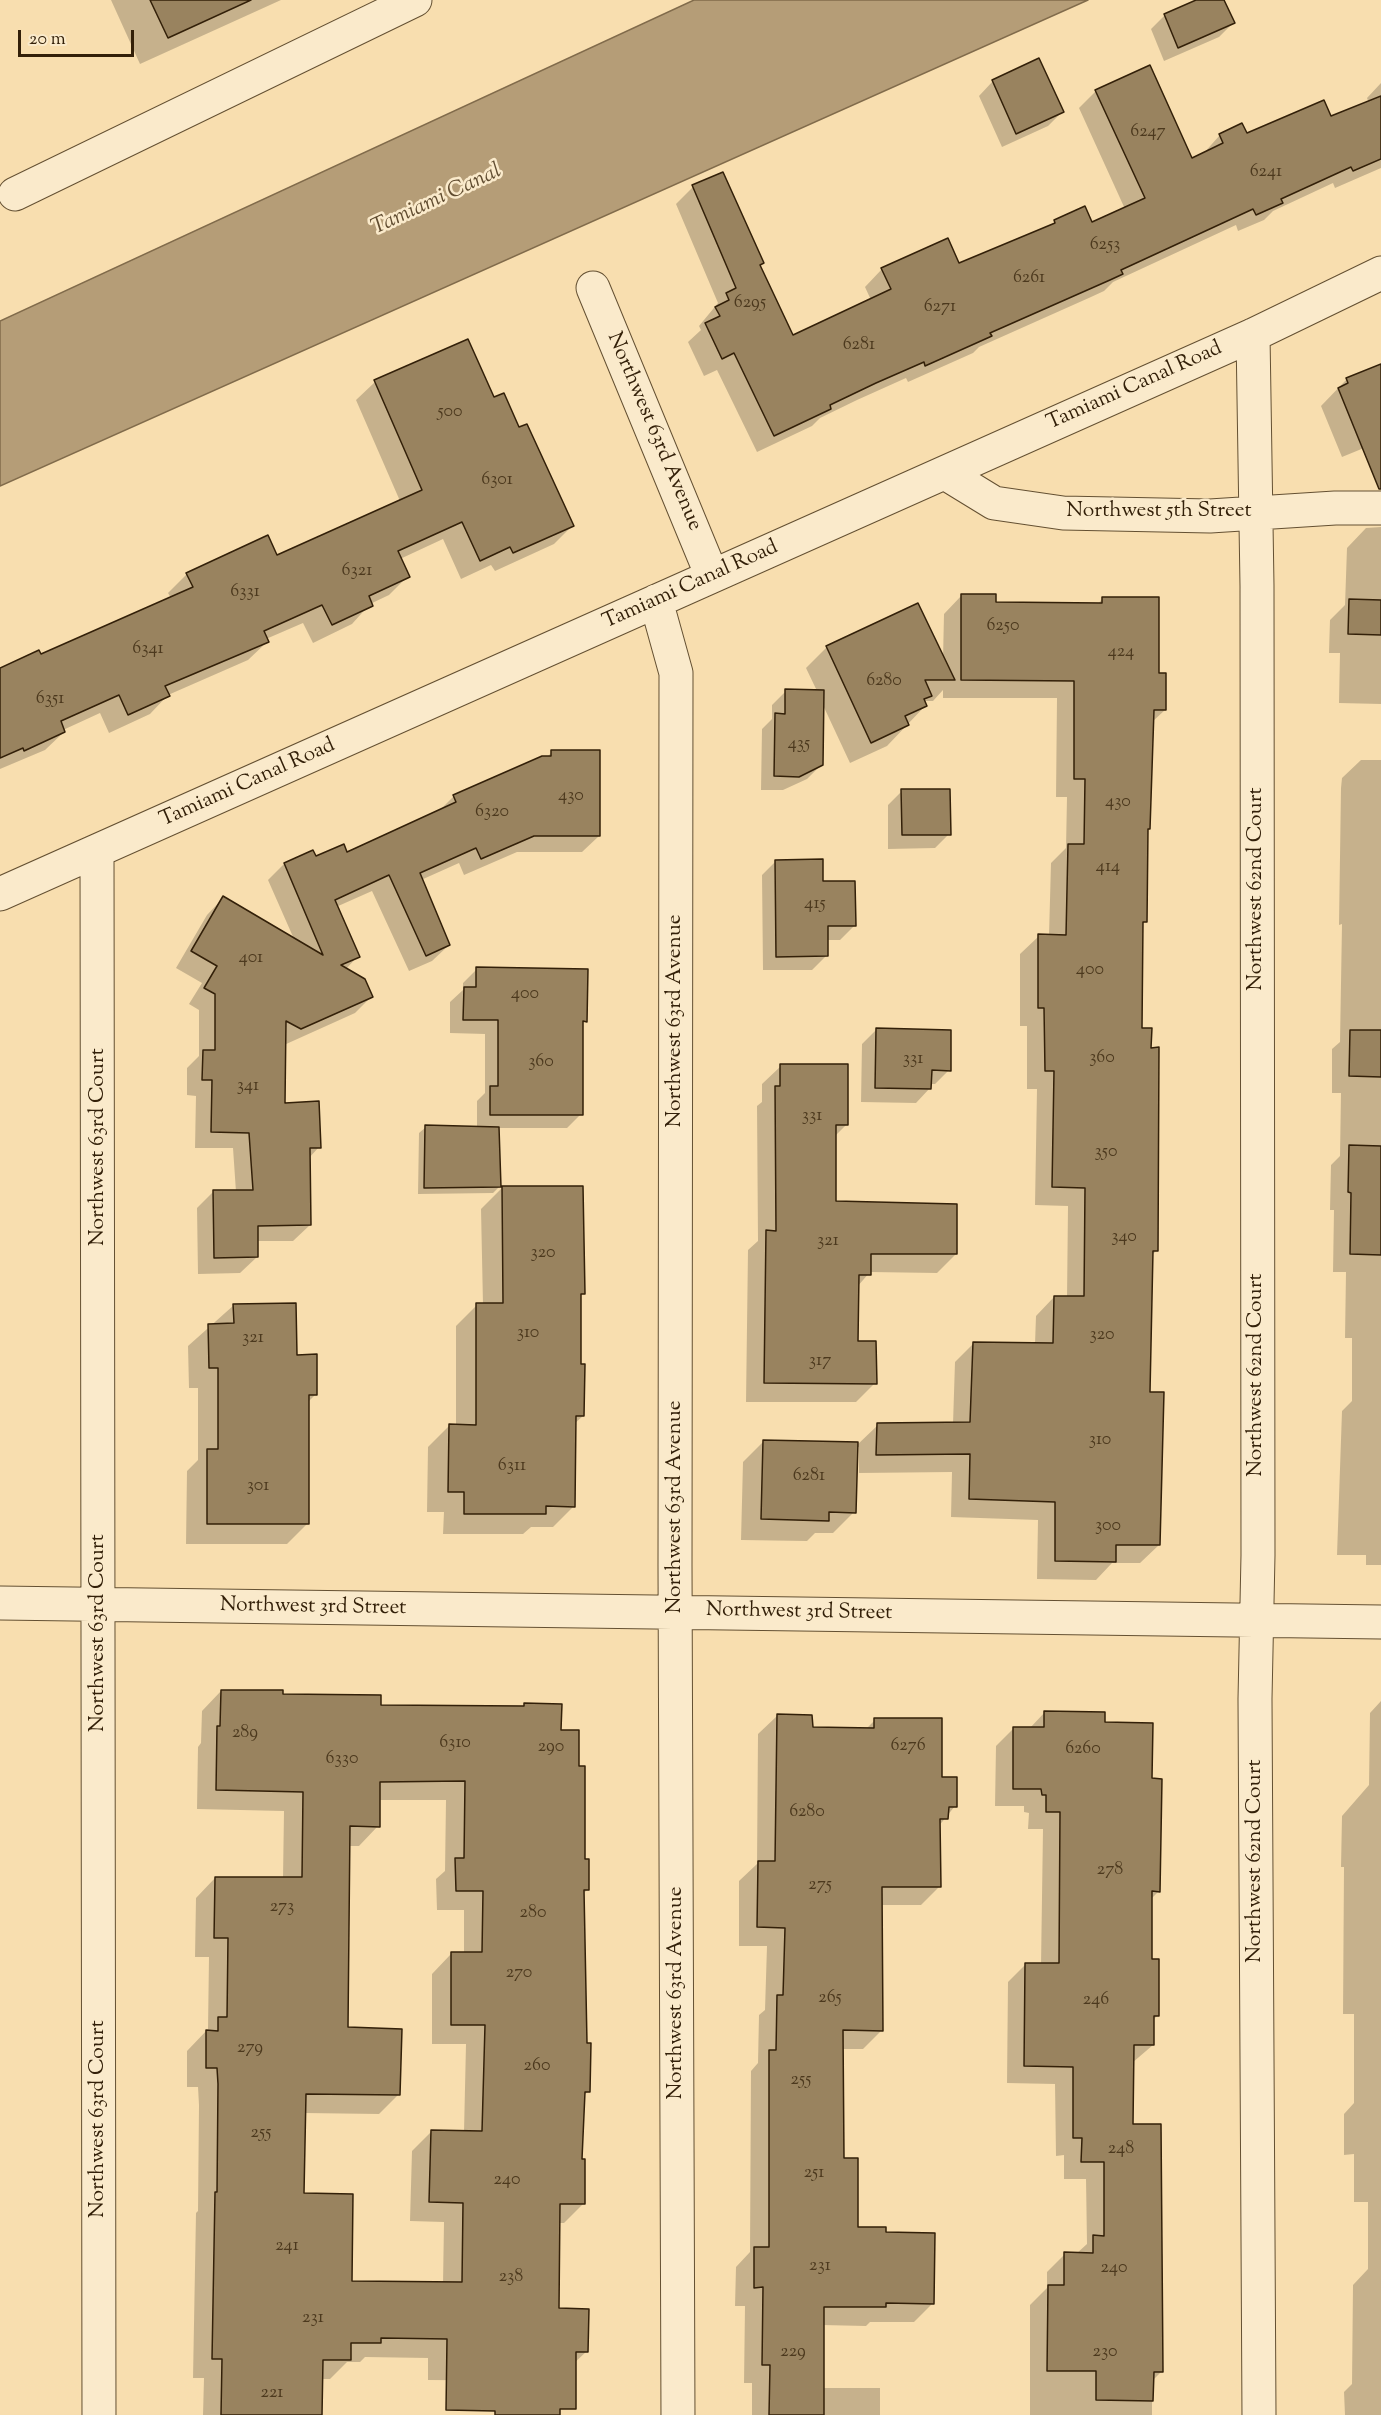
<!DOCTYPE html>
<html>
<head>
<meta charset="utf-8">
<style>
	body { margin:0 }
	#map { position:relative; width:1381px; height:2415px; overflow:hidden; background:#f8deaf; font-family:"Sorts Mill Goudy",serif }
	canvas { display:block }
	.scale { position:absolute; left:18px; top:30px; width:116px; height:27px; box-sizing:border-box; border:3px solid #332009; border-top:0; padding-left:8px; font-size:18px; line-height:21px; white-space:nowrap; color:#332009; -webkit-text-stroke:4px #faeacb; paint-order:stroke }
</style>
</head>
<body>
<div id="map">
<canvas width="1381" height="2415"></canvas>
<div class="scale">20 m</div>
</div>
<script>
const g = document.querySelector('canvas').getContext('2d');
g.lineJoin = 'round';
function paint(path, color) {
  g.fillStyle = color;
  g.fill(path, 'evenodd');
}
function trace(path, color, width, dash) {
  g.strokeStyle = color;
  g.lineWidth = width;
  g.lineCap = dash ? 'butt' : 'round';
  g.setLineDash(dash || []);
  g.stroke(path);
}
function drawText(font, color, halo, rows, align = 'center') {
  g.font = font + ' "Sorts Mill Goudy",serif';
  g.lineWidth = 5;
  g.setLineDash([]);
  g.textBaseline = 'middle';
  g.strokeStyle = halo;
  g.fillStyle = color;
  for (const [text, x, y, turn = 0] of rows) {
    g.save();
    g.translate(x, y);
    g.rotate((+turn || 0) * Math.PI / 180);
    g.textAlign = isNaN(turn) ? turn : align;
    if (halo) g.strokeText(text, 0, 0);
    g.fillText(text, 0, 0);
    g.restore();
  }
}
const water = new Path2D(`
	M 694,0 L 1088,0 L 0,486 L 0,321 Z`);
const shadow = new Path2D(`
	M 111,0 L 281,0 L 140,64 Z
	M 1200,0 L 1223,0 L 1233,23 L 1219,37 L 1164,61 L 1151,29 L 1165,15 Z
	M 993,81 L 1062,112 L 1048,126 L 1002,147 L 979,96 Z
	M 1381,83 L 1381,168 L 1335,188 L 1333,183 L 1273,211 L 1264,220 L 1238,231 L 1236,225 L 1113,282 L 1104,291 L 1091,297 L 979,347 L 973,353 L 908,382 L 906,378 L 857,400 L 820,418 L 812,426 L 757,452 L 717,370 L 704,376 L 688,342 L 701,330 L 699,326 L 718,303 L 676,204 L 693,187 L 759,266 L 792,337 L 871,300 L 865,287 L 882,269 L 958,265 L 1050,227 L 1055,222 L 1092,224 L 1125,209 L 1079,108 L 1096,91 L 1191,160 L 1203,154 L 1220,135 L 1246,135 L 1331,118 L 1369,103 L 1367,98 Z
	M 467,341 L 493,399 L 518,429 L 572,526 L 554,544 L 495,571 L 491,565 L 461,579 L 443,539 L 400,559 L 408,576 L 389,595 L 370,604 L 352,624 L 313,643 L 303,623 L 266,639 L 267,642 L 248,660 L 168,695 L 150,714 L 109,733 L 100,713 L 63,730 L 64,732 L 45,750 L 0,769 L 0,673 L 171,598 L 168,593 L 187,574 L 277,557 L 400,501 L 356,400 L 375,382 Z
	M 1381,365 L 1381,441 L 1342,457 L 1321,406 L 1347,379 Z
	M 1381,527 L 1381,704 L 1339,703 L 1340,653 L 1329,653 L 1330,620 L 1345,605 L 1347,548 L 1366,528 Z
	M 962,595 L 994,604 L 1097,605 L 1103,598 L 1158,675 L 1165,710 L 1152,722 L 1149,829 L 1146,831 L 1145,921 L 1141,925 L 1141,1029 L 1157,1250 L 1151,1256 L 1148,1393 L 1159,1545 L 1140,1563 L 1112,1563 L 1096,1580 L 1037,1579 L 1038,1520 L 951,1517 L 952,1472 L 859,1473 L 859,1447 L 856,1447 L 854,1512 L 833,1533 L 815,1533 L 807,1541 L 741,1540 L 743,1462 L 764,1441 L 856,1446 L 878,1425 L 953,1424 L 955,1362 L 974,1343 L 1035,1344 L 1036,1316 L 1054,1297 L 1067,1298 L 1068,1206 L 1035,1205 L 1037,1089 L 1027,1089 L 1027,1026 L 1020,1026 L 1020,954 L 1039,936 L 1049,936 L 1051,863 L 1066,848 L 1067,797 L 1056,797 L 1057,698 L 943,698 L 943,690 L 933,701 L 923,701 L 926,705 L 887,746 L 850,763 L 822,703 L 822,764 L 807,779 L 783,790 L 761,790 L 762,729 L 772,719 L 772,705 L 786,691 L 817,691 L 806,668 L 827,647 L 943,659 L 944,614 Z
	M 552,752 L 599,836 L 582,852 L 517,852 L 464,875 L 459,863 L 421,880 L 449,945 L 432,961 L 409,971 L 372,891 L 336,907 L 358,956 L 346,969 L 371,997 L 355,1013 L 284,1045 L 283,1104 L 319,1147 L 309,1158 L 310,1225 L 293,1241 L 257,1241 L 257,1257 L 240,1273 L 198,1274 L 197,1208 L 213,1192 L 236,1192 L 233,1148 L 195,1148 L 196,1096 L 187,1095 L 187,1068 L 199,1056 L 199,1010 L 189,1004 L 202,983 L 176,968 L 207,915 L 223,898 L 294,939 L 268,880 L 284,864 L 312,852 L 315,858 L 346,854 L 437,813 L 454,796 L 546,758 Z
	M 1361,760 L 1381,760 L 1381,1565 L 1366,1565 L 1366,1555 L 1337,1555 L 1342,1411 L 1352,1401 L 1352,1338 L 1345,1338 L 1346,1272 L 1333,1272 L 1334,1210 L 1330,1210 L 1331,1165 L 1340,1156 L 1341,1093 L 1332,1093 L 1332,1049 L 1340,1042 L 1342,924 L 1339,925 L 1341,788 L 1342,778 Z
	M 902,791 L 949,834 L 935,848 L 888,849 L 888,805 Z
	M 776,861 L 854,926 L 840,940 L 826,940 L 826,956 L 812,970 L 763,970 L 762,875 Z
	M 477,969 L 585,1021 L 582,1024 L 581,1114 L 567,1128 L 498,1128 L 500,1186 L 493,1193 L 418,1194 L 419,1133 L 426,1127 L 477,1128 L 477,1101 L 485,1093 L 485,1034 L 450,1033 L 450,1002 L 463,990 L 463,983 Z
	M 876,1030 L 949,1070 L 935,1084 L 930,1084 L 930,1088 L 916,1103 L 861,1102 L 862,1044 Z
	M 781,1066 L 847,1124 L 835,1136 L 834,1203 L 956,1254 L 937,1273 L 870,1272 L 857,1287 L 857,1342 L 875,1383 L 856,1402 L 746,1402 L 748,1250 L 758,1241 L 757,1106 L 762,1102 L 762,1084 Z
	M 502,1188 L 583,1293 L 580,1297 L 579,1366 L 583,1416 L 574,1424 L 574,1506 L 553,1527 L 531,1527 L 523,1534 L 443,1534 L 444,1512 L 427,1512 L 428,1447 L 449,1426 L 456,1426 L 456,1326 L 477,1305 L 483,1305 L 481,1209 Z
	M 234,1305 L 295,1357 L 315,1395 L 307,1403 L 308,1523 L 287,1544 L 186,1544 L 187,1471 L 198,1460 L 198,1388 L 189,1388 L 188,1346 Z
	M 221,1691 L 380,1707 L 522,1708 L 525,1705 L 560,1731 L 587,1890 L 582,1895 L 585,2044 L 588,2091 L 583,2097 L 581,2161 L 583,2204 L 564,2223 L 559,2223 L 558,2310 L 587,2351 L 555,2381 L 428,2380 L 428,2358 L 365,2357 L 360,2362 L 347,2362 L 330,2379 L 321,2379 L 320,2415 L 203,2415 L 204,2378 L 193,2378 L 196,2213 L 198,2211 L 199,2105 L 198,2087 L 187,2087 L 187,2051 L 208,2029 L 209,1957 L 195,1957 L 196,1898 L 215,1878 L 283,1878 L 284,1811 L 197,1809 L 198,1747 L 201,1743 L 202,1711 ZM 379,1800 L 446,1800 L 445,1871 L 436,1879 L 437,1910 L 464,1910 L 464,1954 L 451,1954 L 432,1974 L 432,2044 L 466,2044 L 464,2132 L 431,2132 L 412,2151 L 410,2221 L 444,2222 L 443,2284 L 350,2283 L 302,2195 L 304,2113 L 379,2114 L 399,2094 L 347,2029 L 349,1846 L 359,1846 L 378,1826 Z
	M 1381,1701 L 1381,2415 L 1345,2415 L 1344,2392 L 1352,2384 L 1353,2285 L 1368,2269 L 1368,2202 L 1354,2202 L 1354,2154 L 1344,2155 L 1344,2114 L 1354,2103 L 1354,2014 L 1343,2014 L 1344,1867 L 1341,1867 L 1342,1816 L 1369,1785 L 1370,1713 Z
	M 1045,1712 L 1104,1724 L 1150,1780 L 1159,1891 L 1151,1899 L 1151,1961 L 1157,2016 L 1153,2020 L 1153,2045 L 1132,2063 L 1131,2125 L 1162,2371 L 1152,2381 L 1152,2415 L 1030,2415 L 1030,2305 L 1047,2288 L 1047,2272 L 1065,2254 L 1076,2254 L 1087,2244 L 1086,2179 L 1064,2179 L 1064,2155 L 1056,2156 L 1055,2084 L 1007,2083 L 1008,1982 L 1026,1964 L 1041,1965 L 1043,1829 L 1028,1829 L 1029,1813 L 1024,1812 L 1024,1806 L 995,1806 L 996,1746 L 1014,1728 L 1029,1729 Z
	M 777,1716 L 811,1728 L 865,1730 L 875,1720 L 941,1778 L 955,1806 L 938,1827 L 940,1886 L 921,1905 L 881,1905 L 882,2030 L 863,2049 L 842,2049 L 843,2160 L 857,2228 L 885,2233 L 933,2303 L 914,2322 L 870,2322 L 866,2326 L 822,2325 L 822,2388 L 880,2388 L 880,2415 L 752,2415 L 752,2383 L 744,2383 L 745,2306 L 735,2306 L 736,2267 L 750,2252 L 751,2071 L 758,2063 L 759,2015 L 765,2010 L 767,1946 L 739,1946 L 739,1881 L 757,1864 L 758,1734 Z`);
const building = new Path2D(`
	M 150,0 L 251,0 L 168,38 Z
	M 1196,0 L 1224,0 L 1235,23 L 1178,48 L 1164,14 Z
	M 1039,58 L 1064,112 L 1016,134 L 992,80 Z
	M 1150,65 L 1192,158 L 1223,143 L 1219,134 L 1242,123 L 1247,133 L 1324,100 L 1331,116 L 1381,96 L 1381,159 L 1353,171 L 1351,167 L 1281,199 L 1283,203 L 1256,215 L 1253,209 L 1173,246 L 1121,270 L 1123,274 L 1110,280 L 990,333 L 992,336 L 925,366 L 924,362 L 876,383 L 830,405 L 831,409 L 774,436 L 734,353 L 722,359 L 705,323 L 720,316 L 715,307 L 729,300 L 726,293 L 736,288 L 692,185 L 723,172 L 764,263 L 760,265 L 793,335 L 891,289 L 881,268 L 948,238 L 959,263 L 1055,223 L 1054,220 L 1085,206 L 1092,222 L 1145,198 L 1095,90 Z
	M 468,339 L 494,397 L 504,393 L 519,427 L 527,424 L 574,526 L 513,553 L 510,547 L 480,561 L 462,522 L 398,551 L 410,577 L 369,596 L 373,606 L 332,625 L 322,605 L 264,631 L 269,642 L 165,686 L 170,696 L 128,715 L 119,695 L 61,721 L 65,732 L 24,751 L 23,748 L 0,758 L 0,668 L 39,650 L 41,654 L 193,587 L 186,573 L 268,535 L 277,555 L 422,490 L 374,380 Z
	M 1381,364 L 1381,489 L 1379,489 L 1338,388 L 1348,383 L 1346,378 Z
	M 961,594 L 996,594 L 996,602 L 1102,603 L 1102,597 L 1159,597 L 1159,673 L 1166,673 L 1166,710 L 1154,710 L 1150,829 L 1148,829 L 1147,922 L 1143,922 L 1142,1028 L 1152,1028 L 1151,1048 L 1159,1047 L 1158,1251 L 1153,1251 L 1150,1392 L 1164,1392 L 1160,1545 L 1116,1545 L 1116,1562 L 1055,1561 L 1055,1502 L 969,1499 L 970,1454 L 876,1455 L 877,1423 L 970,1422 L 973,1342 L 1053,1343 L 1054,1296 L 1084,1296 L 1085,1188 L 1052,1187 L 1054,1071 L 1045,1071 L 1044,1008 L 1038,1008 L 1038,934 L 1066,935 L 1068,844 L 1084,844 L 1085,779 L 1074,779 L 1074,681 L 961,680 Z
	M 1349,599 L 1381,600 L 1381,635 L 1348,634 Z
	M 918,603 L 955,680 L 925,680 L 932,696 L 924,699 L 927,706 L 905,716 L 909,725 L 871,743 L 826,646 Z
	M 785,689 L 824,690 L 823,765 L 799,777 L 774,776 L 775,713 L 785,714 Z
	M 551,750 L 600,750 L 600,836 L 534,836 L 481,859 L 476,848 L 420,873 L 450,945 L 426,956 L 389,875 L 335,900 L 360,957 L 341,965 L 365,979 L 373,997 L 301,1029 L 286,1021 L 285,1103 L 319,1101 L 321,1148 L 310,1148 L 311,1225 L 258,1226 L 258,1257 L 214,1258 L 213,1190 L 253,1190 L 249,1133 L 211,1132 L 212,1080 L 202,1080 L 203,1050 L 215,1050 L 215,994 L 204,988 L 217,966 L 191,951 L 223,896 L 323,955 L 284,863 L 313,850 L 316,856 L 344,844 L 347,852 L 456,802 L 453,795 L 542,756 L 551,756 Z
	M 901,789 L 950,789 L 951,835 L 902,835 Z
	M 823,859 L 823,881 L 855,881 L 856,926 L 828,926 L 828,956 L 776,957 L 775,860 Z
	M 476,967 L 588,969 L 587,1022 L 583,1021 L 583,1115 L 490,1115 L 490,1086 L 498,1086 L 498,1020 L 463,1020 L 464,987 L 476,987 Z
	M 876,1028 L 951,1030 L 951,1071 L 932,1070 L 931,1089 L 875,1088 Z
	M 1350,1030 L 1381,1030 L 1381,1077 L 1349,1076 Z
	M 780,1064 L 848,1064 L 848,1125 L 836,1125 L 836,1201 L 957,1204 L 957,1254 L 871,1254 L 871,1275 L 859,1275 L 858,1341 L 876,1341 L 877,1384 L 764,1383 L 766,1230 L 776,1231 L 775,1086 L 780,1086 Z
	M 425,1125 L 499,1127 L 501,1187 L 424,1188 Z
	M 1349,1145 L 1381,1146 L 1381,1255 L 1350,1254 L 1351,1193 L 1348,1192 Z
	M 502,1186 L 583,1186 L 585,1294 L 581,1294 L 581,1364 L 585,1364 L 584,1416 L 576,1416 L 575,1507 L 546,1506 L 546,1514 L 464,1514 L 464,1492 L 448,1492 L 449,1424 L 476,1425 L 476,1303 L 503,1303 Z
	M 296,1303 L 297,1355 L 317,1354 L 317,1395 L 309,1395 L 309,1524 L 207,1524 L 207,1449 L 218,1449 L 218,1368 L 209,1368 L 208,1324 L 234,1323 L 233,1304 Z
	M 763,1440 L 858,1442 L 856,1513 L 829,1512 L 829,1521 L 761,1519 Z
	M 221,1690 L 283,1690 L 283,1694 L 381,1695 L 381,1705 L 524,1706 L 524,1703 L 562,1704 L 561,1730 L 579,1730 L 579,1766 L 585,1766 L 585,1859 L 589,1859 L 589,1890 L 584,1890 L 587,2043 L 591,2043 L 590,2092 L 585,2092 L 582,2159 L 585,2159 L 585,2204 L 560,2204 L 559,2308 L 589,2309 L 588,2352 L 576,2352 L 576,2409 L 560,2409 L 560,2415 L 495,2415 L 495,2411 L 446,2410 L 447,2339 L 381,2338 L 381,2343 L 351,2343 L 351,2360 L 323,2360 L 322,2415 L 221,2415 L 222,2359 L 212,2359 L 215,2192 L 217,2192 L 218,2084 L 217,2068 L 206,2068 L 206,2030 L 218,2031 L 218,2017 L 227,2017 L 228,1938 L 214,1938 L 215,1877 L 302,1877 L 303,1792 L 216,1790 L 217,1726 L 220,1726 ZM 465,1781 L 464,1858 L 455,1858 L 456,1891 L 483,1891 L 482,1952 L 451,1952 L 451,2025 L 485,2025 L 482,2131 L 431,2130 L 429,2202 L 463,2203 L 462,2282 L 352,2281 L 353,2194 L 304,2193 L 306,2094 L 400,2095 L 402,2029 L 348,2027 L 350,1826 L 380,1827 L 380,1782 Z
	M 1044,1711 L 1105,1712 L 1105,1722 L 1153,1723 L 1152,1778 L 1162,1779 L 1160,1892 L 1152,1891 L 1152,1959 L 1159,1959 L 1159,2016 L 1154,2016 L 1154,2045 L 1134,2045 L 1133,2124 L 1161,2124 L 1163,2372 L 1154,2372 L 1153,2401 L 1096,2400 L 1096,2371 L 1047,2371 L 1048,2285 L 1064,2285 L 1064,2252 L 1093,2253 L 1093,2235 L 1104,2236 L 1104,2162 L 1081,2162 L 1082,2138 L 1073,2138 L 1073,2067 L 1024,2066 L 1025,1963 L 1059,1963 L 1060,1812 L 1046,1812 L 1046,1795 L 1042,1795 L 1041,1789 L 1013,1789 L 1013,1727 L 1044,1727 Z
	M 777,1714 L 812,1715 L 813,1727 L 874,1728 L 874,1718 L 942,1718 L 942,1777 L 957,1777 L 957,1807 L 949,1807 L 948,1819 L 940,1819 L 941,1887 L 882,1887 L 883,2031 L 843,2030 L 844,2158 L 858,2158 L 858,2227 L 886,2227 L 886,2232 L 935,2233 L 934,2304 L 886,2303 L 886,2307 L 824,2307 L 824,2415 L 769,2415 L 770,2365 L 762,2365 L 763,2287 L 754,2288 L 754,2247 L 769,2247 L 769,2050 L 776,2050 L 777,1995 L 783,1995 L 785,1928 L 757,1927 L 758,1861 L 775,1861 Z`);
const minor = new Path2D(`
	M 15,194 L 415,0
	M 593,288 L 712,576
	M 1253,335 L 1257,586 L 1258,1555 L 1255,1699 L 1259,2415
	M 945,473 L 994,503 L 1063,513 L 1210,516 L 1335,508 L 1381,508
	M 656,601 L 676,673 L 675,1564 L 678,2415
	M 97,851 L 99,2415
	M 0,894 L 1253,335 L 1381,273
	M 0,1603 L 1381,1622`);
const numberNames = [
	["6247",1148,133],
	["6241",1266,173],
	["6253",1105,246],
	["6261",1029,279],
	["6295",750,304],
	["6271",940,308],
	["6281",859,346],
	["500",450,413],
	["6301",497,481],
	["6321",357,572],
	["6331",245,593],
	["6250",1003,627],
	["6341",148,650],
	["424",1121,653],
	["6280",884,682],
	["6351",50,700],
	["435",799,745],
	["430",571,797],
	["430",1118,803],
	["6320",492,813],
	["414",1108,868],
	["415",815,905],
	["401",251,959],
	["400",1090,971],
	["400",525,995],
	["360",1102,1059],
	["331",913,1060],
	["360",541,1063],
	["341",248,1087],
	["331",812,1117],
	["350",1106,1153],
	["340",1124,1238],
	["321",828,1242],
	["320",543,1254],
	["310",528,1334],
	["320",1102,1336],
	["321",253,1339],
	["317",820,1362],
	["310",1100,1441],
	["6311",512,1467],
	["6281",809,1477],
	["301",258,1487],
	["300",1108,1527],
	["289",245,1734],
	["6310",455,1744],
	["6276",908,1747],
	["290",551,1748],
	["6260",1083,1750],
	["6330",342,1760],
	["6280",807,1813],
	["278",1110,1871],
	["275",820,1886],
	["273",282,1908],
	["280",533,1914],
	["270",519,1974],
	["265",830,1999],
	["246",1096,2001],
	["279",250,2049],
	["260",537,2067],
	["255",801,2081],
	["255",261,2134],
	["248",1121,2150],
	["251",814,2174],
	["240",507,2181],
	["241",287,2247],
	["231",820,2267],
	["240",1114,2269],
	["238",511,2278],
	["231",313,2319],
	["229",793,2353],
	["230",1105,2353],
	["221",272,2394]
];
const streetNames = [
	["Tamiami Canal Road",1135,387,-24],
	["Northwest 63rd Avenue",653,432,67],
	["Northwest 5th Street",1159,512],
	["Tamiami Canal Road",691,586,-24],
	["Tamiami Canal Road",248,784,-24],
	["Northwest 62nd Court",1257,889,-90],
	["Northwest 63rd Avenue",676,1021,-90],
	["Northwest 63rd Court",99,1147,-90],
	["Northwest 62nd Court",1257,1375,-90],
	["Northwest 63rd Avenue",676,1507,-90],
	["Northwest 3rd Street",313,1608,1],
	["Northwest 3rd Street",799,1613,1],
	["Northwest 63rd Court",99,1633,-90],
	["Northwest 62nd Court",1256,1861,-90],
	["Northwest 63rd Avenue",677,1993,-90],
	["Northwest 63rd Court",99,2119,-90]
];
const waterNames = [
	["Tamiami Canal",437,201,-25]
];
paint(water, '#b59d77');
trace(water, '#816b4b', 1.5);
paint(shadow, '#0003');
paint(building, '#99835f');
trace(building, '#332009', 1.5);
trace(minor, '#645032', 35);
trace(minor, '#faeacb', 33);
drawText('18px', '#4c391e', null, numberNames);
drawText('21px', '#332009', '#faeacb', streetNames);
drawText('italic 22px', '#604c30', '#faeacb', waterNames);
</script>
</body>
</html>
